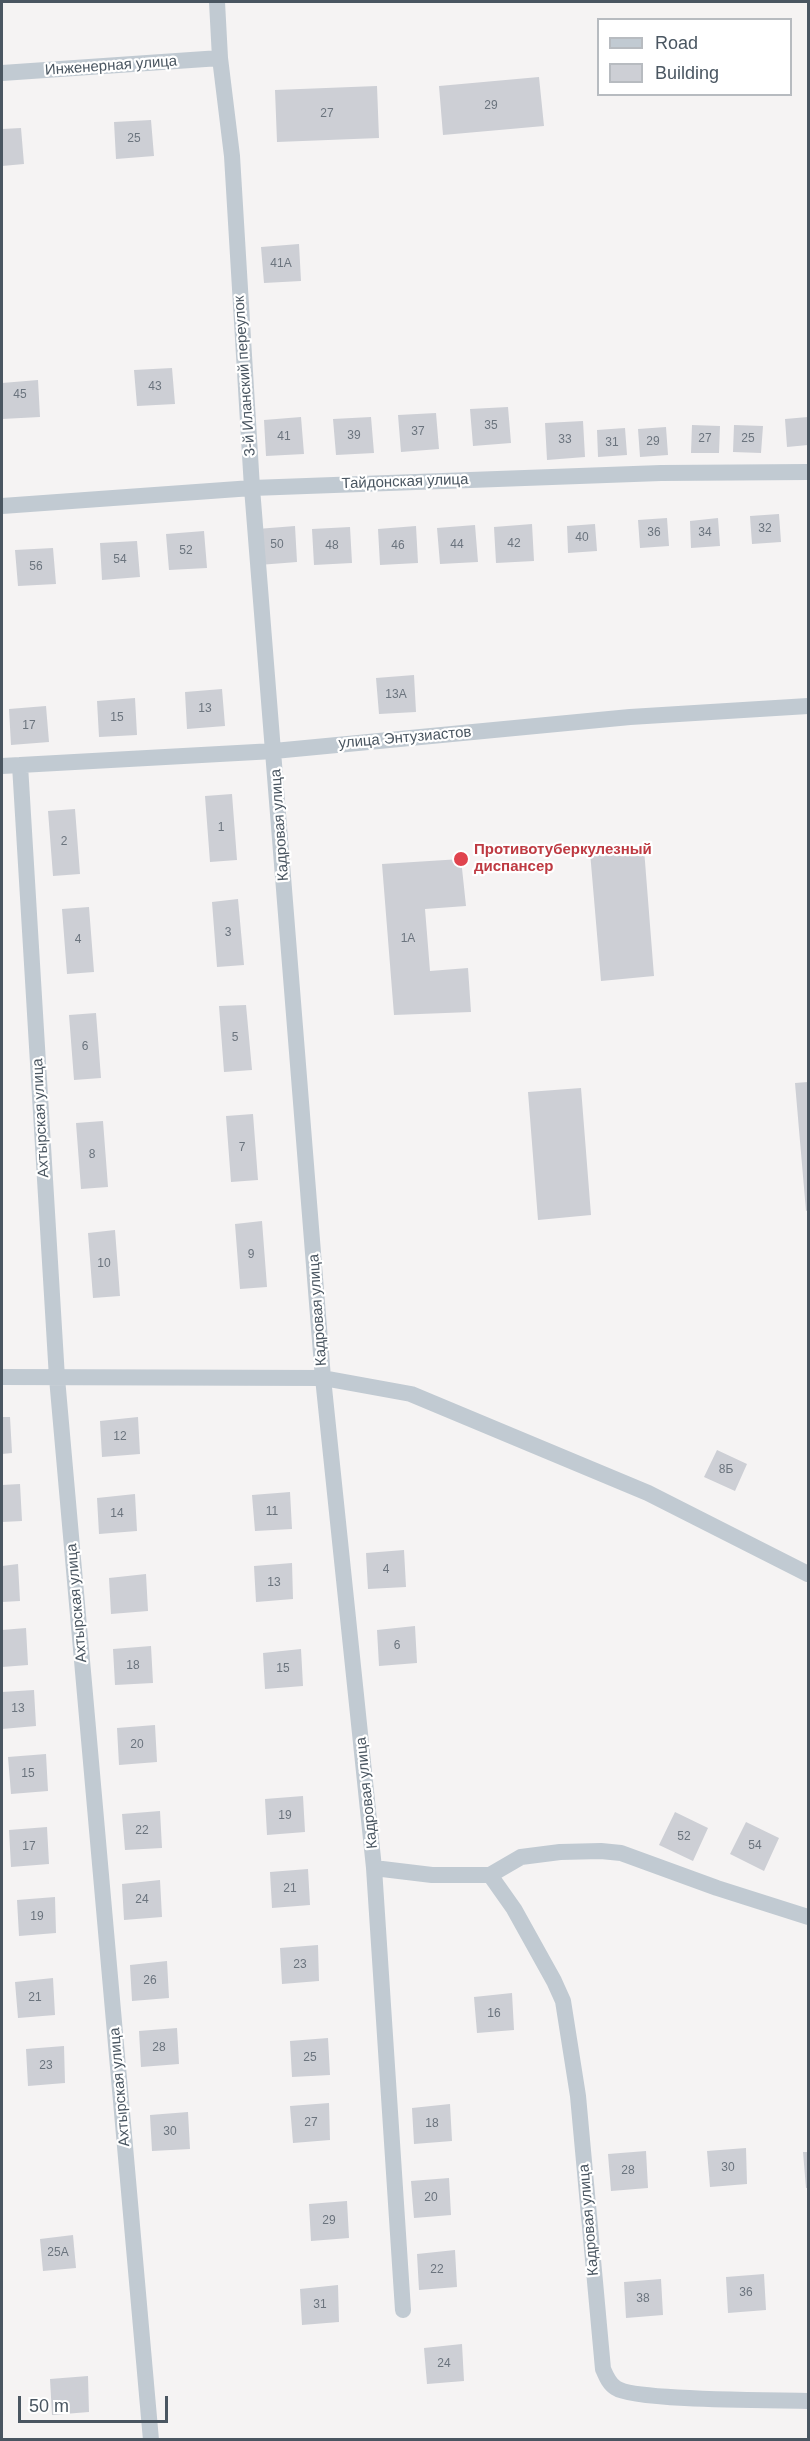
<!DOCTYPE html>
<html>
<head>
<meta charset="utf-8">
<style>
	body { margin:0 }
	#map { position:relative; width:810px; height:2441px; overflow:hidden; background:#f5f3f3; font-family:Helvetica,sans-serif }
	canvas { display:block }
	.frame { position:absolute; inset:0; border:3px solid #4a5661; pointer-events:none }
	.legend { position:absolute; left:597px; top:18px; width:195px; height:78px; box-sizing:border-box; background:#fff; border:2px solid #b7bbc0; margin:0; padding:8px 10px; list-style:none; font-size:18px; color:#4a5661 }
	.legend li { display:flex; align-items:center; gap:12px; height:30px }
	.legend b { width:30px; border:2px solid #b7bbc0 }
	.scale { position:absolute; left:18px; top:2396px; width:150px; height:27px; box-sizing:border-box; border:3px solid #4a5661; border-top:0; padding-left:8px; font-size:18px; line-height:21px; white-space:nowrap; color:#4a5661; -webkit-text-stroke:4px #fff; paint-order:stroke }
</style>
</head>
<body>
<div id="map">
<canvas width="810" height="2441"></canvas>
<div class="frame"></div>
<ul class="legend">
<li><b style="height:8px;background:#c1cad2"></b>Road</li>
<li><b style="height:16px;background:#cdcfd5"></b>Building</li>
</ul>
<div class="scale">50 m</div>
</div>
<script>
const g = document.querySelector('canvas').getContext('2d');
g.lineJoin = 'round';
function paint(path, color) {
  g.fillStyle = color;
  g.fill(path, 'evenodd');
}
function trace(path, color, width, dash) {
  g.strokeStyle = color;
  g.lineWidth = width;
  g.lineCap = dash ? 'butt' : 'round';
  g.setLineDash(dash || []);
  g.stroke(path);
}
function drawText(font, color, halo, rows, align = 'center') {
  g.font = font + ' Helvetica,sans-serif';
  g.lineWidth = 4.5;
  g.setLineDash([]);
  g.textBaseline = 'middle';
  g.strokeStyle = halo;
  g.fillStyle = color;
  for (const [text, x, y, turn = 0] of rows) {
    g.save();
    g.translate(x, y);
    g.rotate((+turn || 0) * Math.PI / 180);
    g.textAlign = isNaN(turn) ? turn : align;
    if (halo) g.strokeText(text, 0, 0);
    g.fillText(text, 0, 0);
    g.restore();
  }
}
const building = new Path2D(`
	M 539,77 L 544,126 L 443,135 L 439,86 Z
	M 377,86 L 379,138 L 277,142 L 275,90 Z
	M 151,120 L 154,156 L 116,159 L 114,122 Z
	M 21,128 L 24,164 L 2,166 L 2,129 Z
	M 299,244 L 301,281 L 264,283 L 261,247 Z
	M 172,368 L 175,404 L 137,406 L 134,370 Z
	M 38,380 L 40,417 L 2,419 L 2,383 Z
	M 508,407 L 511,443 L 473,446 L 470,409 Z
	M 436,413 L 439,449 L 401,452 L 398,415 Z
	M 301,417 L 304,454 L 266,456 L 264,420 Z
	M 371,417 L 374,453 L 336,455 L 333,419 Z
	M 808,417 L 808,445 L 787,447 L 785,419 Z
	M 583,421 L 585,457 L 547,460 L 545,423 Z
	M 692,425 L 720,426 L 719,453 L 691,453 Z
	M 734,425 L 763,426 L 761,453 L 733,452 Z
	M 666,427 L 668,455 L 640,457 L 638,429 Z
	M 625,428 L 627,455 L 598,457 L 597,430 Z
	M 779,514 L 781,542 L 752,544 L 750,516 Z
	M 667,518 L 669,546 L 640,548 L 638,520 Z
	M 718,518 L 720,546 L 691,548 L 690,521 Z
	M 532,524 L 534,561 L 496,563 L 494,527 Z
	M 595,524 L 597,551 L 568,553 L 567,526 Z
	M 475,525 L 478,562 L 440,564 L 437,528 Z
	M 295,526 L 297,562 L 259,565 L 257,529 Z
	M 416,526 L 418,563 L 380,565 L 378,529 Z
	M 350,527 L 352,563 L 314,565 L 312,529 Z
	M 204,531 L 207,568 L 169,570 L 166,534 Z
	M 137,541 L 140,577 L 102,580 L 100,543 Z
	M 53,548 L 56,584 L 18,586 L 15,550 Z
	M 414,675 L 416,712 L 379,714 L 376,678 Z
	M 222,689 L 225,726 L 187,729 L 185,692 Z
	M 135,698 L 137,735 L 99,737 L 97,701 Z
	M 46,706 L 49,742 L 11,745 L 9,709 Z
	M 232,794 L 237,860 L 210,862 L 205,796 Z
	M 75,809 L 80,874 L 53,876 L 48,811 Z
	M 644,849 L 654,976 L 601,981 L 590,852 Z
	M 461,859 L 466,906 L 425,909 L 430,971 L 468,968 L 471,1012 L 394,1015 L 382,864 Z
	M 238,899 L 244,965 L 217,967 L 212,902 Z
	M 89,907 L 94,972 L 67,974 L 62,909 Z
	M 246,1005 L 252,1070 L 224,1072 L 219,1006 Z
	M 96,1013 L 101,1078 L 74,1080 L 69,1015 Z
	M 808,1082 L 808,1210 L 806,1211 L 795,1083 Z
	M 581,1088 L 591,1215 L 538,1220 L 528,1092 Z
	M 253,1114 L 258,1180 L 231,1182 L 226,1116 Z
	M 103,1121 L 108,1187 L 81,1189 L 76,1123 Z
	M 262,1221 L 267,1287 L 240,1289 L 235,1224 Z
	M 115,1230 L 120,1296 L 93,1298 L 88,1233 Z
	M 2,1417 L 10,1417 L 12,1453 L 2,1454 Z
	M 138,1417 L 140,1454 L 102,1457 L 100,1421 Z
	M 717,1450 L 747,1464 L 735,1491 L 704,1477 Z
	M 20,1484 L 22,1521 L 2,1522 L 2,1485 Z
	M 290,1492 L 292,1529 L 255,1531 L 252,1495 Z
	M 135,1494 L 137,1531 L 99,1534 L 97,1498 Z
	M 404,1550 L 406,1587 L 368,1589 L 366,1553 Z
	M 292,1563 L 293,1599 L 256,1602 L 254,1566 Z
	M 18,1564 L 20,1601 L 2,1602 L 2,1566 Z
	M 146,1574 L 148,1611 L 111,1614 L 109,1578 Z
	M 415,1626 L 417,1663 L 379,1666 L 377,1630 Z
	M 26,1628 L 28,1665 L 2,1667 L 2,1630 Z
	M 151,1646 L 153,1683 L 115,1685 L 113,1649 Z
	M 301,1649 L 303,1686 L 265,1689 L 263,1653 Z
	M 34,1690 L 36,1726 L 2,1729 L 2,1692 Z
	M 155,1725 L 157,1762 L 119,1765 L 117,1728 Z
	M 46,1754 L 48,1791 L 11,1794 L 8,1757 Z
	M 303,1796 L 305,1832 L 267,1835 L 265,1799 Z
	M 160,1811 L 162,1848 L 125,1850 L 122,1814 Z
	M 675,1812 L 708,1828 L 693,1861 L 659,1845 Z
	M 746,1822 L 779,1838 L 764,1871 L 730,1854 Z
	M 47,1827 L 49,1864 L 11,1867 L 9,1830 Z
	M 308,1869 L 310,1905 L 272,1908 L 270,1872 Z
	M 160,1880 L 162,1917 L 124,1920 L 122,1884 Z
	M 55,1897 L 56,1933 L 19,1936 L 17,1900 Z
	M 318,1945 L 319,1981 L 282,1984 L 280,1948 Z
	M 167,1961 L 169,1998 L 132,2001 L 130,1965 Z
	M 53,1978 L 55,2015 L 18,2018 L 15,1982 Z
	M 512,1993 L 514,2030 L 477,2033 L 474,1997 Z
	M 177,2028 L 179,2064 L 141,2067 L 139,2031 Z
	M 328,2038 L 330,2075 L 292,2077 L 290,2041 Z
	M 64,2046 L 65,2083 L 28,2086 L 26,2049 Z
	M 329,2103 L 330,2140 L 293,2143 L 290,2106 Z
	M 450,2104 L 452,2141 L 414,2144 L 412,2108 Z
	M 188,2112 L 190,2149 L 152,2151 L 150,2115 Z
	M 746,2148 L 747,2184 L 710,2187 L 707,2151 Z
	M 646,2151 L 648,2188 L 611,2191 L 608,2154 Z
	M 803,2152 L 808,2152 L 808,2188 L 806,2188 Z
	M 449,2178 L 451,2215 L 414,2218 L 411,2181 Z
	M 347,2201 L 349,2238 L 311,2241 L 309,2204 Z
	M 73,2235 L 76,2268 L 43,2271 L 40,2239 Z
	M 455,2250 L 457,2287 L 419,2290 L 417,2254 Z
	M 764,2274 L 766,2310 L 728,2313 L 726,2277 Z
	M 661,2279 L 663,2315 L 626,2318 L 624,2282 Z
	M 338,2285 L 339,2322 L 302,2325 L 300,2289 Z
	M 462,2344 L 464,2381 L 427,2384 L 424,2348 Z
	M 88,2376 L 89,2412 L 52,2415 L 50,2379 Z`);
const minor = new Path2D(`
	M 217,2 L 220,58 L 232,156 L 252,488 L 323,1378 L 374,1868 L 403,2310
	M 2,73 L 220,58
	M 2,506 L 252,488 L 661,473 L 808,472
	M 20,765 L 57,1378 L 151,2440
	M 2,766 L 274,751 L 630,717 L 808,706
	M 2,1377 L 323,1378 L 411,1394 L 648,1493 L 808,1574
	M 374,1868 L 432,1875 L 490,1875 L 514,1909 L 554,1981 L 563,2001 L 578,2096 L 603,2369 C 606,2376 609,2384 616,2388 C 634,2401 777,2400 808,2401
	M 490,1875 L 521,1857 L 560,1852 L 601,1851 L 621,1853 L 717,1888 L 808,1917`);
const markers = [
	[461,859,8,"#e0444e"]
];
const numberNames = [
	["29",491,106],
	["27",327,114],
	["25",134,139],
	["41А",281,264],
	["43",155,387],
	["45",20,395],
	["35",491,426],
	["37",418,432],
	["39",354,436],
	["41",284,437],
	["27",705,439],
	["25",748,439],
	["33",565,440],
	["29",653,442],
	["31",612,443],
	["32",765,529],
	["36",654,533],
	["34",705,533],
	["40",582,538],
	["42",514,544],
	["50",277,545],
	["44",457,545],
	["48",332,546],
	["46",398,546],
	["52",186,551],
	["54",120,560],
	["56",36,567],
	["13А",396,695],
	["13",205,709],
	["15",117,718],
	["17",29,726],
	["1",221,828],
	["2",64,842],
	["3",228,933],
	["1А",408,939],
	["4",78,940],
	["5",235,1038],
	["6",85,1047],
	["7",242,1148],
	["8",92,1155],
	["9",251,1255],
	["10",104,1264],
	["12",120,1437],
	["8Б",726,1470],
	["11",272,1512],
	["14",117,1514],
	["4",386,1570],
	["13",274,1583],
	["6",397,1646],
	["18",133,1666],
	["15",283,1669],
	["13",18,1709],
	["20",137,1745],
	["15",28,1774],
	["19",285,1816],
	["22",142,1831],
	["52",684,1837],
	["54",755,1846],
	["17",29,1847],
	["21",290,1889],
	["24",142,1900],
	["19",37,1917],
	["23",300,1965],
	["26",150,1981],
	["21",35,1998],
	["16",494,2014],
	["28",159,2048],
	["25",310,2058],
	["23",46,2066],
	["27",311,2123],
	["18",432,2124],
	["30",170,2132],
	["30",728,2168],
	["28",628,2171],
	["20",431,2198],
	["29",329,2221],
	["25А",58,2253],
	["22",437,2270],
	["36",746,2293],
	["38",643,2299],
	["31",320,2305],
	["24",444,2364]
];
const streetNames = [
	["Инженерная улица",111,66,-4],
	["3-й Иланский переулок",245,376,-94],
	["Тайдонская улица",405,482,-2],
	["улица Энтузиастов",405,738,-5],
	["Кадровая улица",280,825,-94],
	["Ахтырская улица",41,1118,-93],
	["Кадровая улица",318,1310,-94],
	["Ахтырская улица",77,1603,-95],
	["Кадровая улица",367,1793,-96],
	["Ахтырская улица",120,2087,-95],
	["Кадровая улица",589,2220,-95]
];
const healthNames = [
	["Противотуберкулезный",474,850],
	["диспансер",474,867]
];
paint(building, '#cdcfd5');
trace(minor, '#c1cad2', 16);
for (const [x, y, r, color] of markers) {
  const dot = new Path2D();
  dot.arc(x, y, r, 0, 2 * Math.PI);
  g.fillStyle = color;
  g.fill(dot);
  trace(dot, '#fff', 2);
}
drawText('12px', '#6b747e', null, numberNames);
drawText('15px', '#4a5661', '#fff', streetNames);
drawText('bold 15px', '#be3a42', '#fff', healthNames, 'left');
</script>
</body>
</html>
